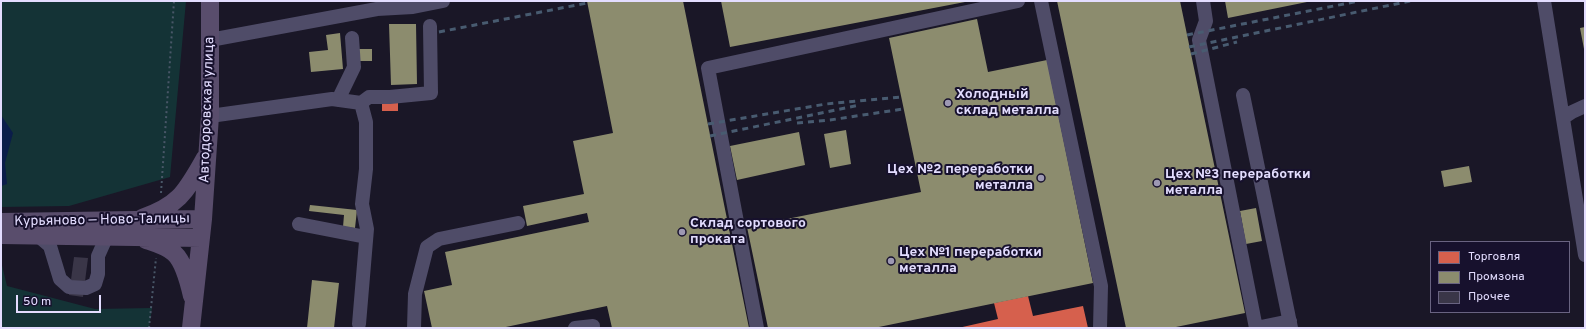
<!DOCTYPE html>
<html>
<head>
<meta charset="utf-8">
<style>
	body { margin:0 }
	#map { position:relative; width:1586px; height:329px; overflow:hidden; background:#1a1727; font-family:Overpass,sans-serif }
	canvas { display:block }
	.frame { position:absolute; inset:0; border:2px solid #e3ddff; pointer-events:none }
	.legend { position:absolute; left:1430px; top:241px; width:140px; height:72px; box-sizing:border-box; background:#17112d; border:1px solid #696381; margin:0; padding:5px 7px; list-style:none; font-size:12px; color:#e3ddff }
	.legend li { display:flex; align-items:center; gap:8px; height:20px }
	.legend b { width:20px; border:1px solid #696381 }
	.scale { position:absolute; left:16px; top:295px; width:85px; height:18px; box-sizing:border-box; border:2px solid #e3ddff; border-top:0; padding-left:5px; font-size:12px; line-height:14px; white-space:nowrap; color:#e3ddff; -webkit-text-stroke:3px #17112d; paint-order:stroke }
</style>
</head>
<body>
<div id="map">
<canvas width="1586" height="329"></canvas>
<div class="frame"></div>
<ul class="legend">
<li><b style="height:11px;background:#d6604d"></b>Торговля</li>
<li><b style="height:11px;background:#8c8c6e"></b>Промзона</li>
<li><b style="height:11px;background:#3a3648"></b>Прочее</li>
</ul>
<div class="scale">50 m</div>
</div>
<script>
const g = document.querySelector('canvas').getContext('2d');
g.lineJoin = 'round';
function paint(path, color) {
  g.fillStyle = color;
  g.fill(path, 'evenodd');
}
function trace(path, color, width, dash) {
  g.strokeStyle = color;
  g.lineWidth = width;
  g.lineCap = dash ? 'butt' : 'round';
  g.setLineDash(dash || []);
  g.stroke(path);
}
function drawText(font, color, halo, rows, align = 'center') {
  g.font = font + ' Overpass,sans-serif';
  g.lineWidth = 4;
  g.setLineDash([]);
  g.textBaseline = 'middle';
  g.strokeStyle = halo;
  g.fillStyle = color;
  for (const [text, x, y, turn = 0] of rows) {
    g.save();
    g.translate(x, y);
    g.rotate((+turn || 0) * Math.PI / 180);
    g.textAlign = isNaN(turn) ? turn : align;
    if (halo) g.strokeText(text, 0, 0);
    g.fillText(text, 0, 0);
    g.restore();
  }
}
const green = new Path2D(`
	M 1,1 L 186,1 L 170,177 L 69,206 L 1,207 Z
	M 1,261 L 7,286 L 95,309 L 152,308 L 149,328 L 1,328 Z`);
const water = new Path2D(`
	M 1,115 L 13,133 L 5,163 L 7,184 L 1,186 Z`);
const shops = new Path2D(`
	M 398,101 L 398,111 L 382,111 L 382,102 Z
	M 1028,296 L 1033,316 L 1083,306 L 1088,328 L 958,328 L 998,319 L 994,303 Z`);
const industry = new Path2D(`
	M 587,1 L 683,1 L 749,328 L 612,328 L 607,306 L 501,328 L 432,328 L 424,291 L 452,285 L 445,252 L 589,222 L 587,213 L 527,226 L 523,206 L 584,194 L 573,141 L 613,133 Z
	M 721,1 L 965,1 L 965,2 L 730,47 Z
	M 1057,1 L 1180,1 L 1245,313 L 1171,328 L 1126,328 Z
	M 1225,1 L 1307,1 L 1307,2 L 1228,18 Z
	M 977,19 L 988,72 L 1047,60 L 1093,283 L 874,328 L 768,328 L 747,227 L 921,192 L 889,38 Z
	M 389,24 L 416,24 L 417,84 L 391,85 Z
	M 1585,27 L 1585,49 L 1584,49 L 1580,28 Z
	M 340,33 L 343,69 L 311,72 L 309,52 L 328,50 L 326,35 Z
	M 359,49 L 372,49 L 372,61 L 359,61 Z
	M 846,130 L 851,164 L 830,168 L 824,134 Z
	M 799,132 L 805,165 L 737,180 L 730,146 Z
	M 1469,166 L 1472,182 L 1444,187 L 1441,171 Z
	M 310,205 L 357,210 L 355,228 L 343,227 L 344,215 L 309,211 Z
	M 1256,208 L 1262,241 L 1246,244 L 1240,211 Z
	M 312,280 L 339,283 L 334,328 L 307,328 Z`);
const building = new Path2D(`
	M 74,257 L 88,258 L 83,297 L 69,295 Z`);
const path = new Path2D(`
	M 161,193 L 174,1
	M 149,328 L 156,258`);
const minor = new Path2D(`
	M 1041,1 L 1101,286 L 1100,328
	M 1203,1 L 1206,21 L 1199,40 L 1256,328
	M 1544,1 L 1585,255
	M 210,40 L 377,9 L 413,7 L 443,1
	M 1243,95 L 1291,328
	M 338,100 L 354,67 L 352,38
	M 361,103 L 369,97 L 390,97 L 431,93 L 430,26
	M 210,116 L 332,99 L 361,103 L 366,122 L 366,169 L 362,204 L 367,229 L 359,324
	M 1563,118 L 1572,112 L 1585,106
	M 299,224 L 366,237
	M 36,234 L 50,246 L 60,279 L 69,287 L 86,288 L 95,284 L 98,274 L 98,256 L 107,236
	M 414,328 L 415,294 L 427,247 L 439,239 L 518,223
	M 575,328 L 593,326
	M 757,328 L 708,68 L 1018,1
	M 1256,328 L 1290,321`);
const major = new Path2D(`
	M 142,218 C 180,205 186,191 205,158
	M 1,222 L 203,219
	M 1,235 L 201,238
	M 146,240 C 155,243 166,246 174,253 C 184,262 189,283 192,296
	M 191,328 L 203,219 L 210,116 L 210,1`);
const rail = new Path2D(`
	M 439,32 L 587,3
	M 1187,35 L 1359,1
	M 1189,47 L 1410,1
	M 1191,54 L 1237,42
	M 797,123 L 830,120 L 903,109
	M 708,124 L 826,104 L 901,97
	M 710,136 L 860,105`);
const markers = [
	[948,103,4,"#9d98b3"],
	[1041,178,4,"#9d98b3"],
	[1157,183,4,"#9d98b3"],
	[682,232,4,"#9d98b3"],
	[891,261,4,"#9d98b3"]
];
const poiNames = [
	["Холодный",956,95],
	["склад металла",956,111],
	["Цех №2 переработки",1033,170,"right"],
	["металла",1033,186,"right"],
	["Цех №3 переработки",1165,175],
	["металла",1165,191],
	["Склад сортового",690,224],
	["проката",690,240],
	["Цех №1 переработки",899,253],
	["металла",899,269]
];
const streetNames = [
	["Автодоровская улица",208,110,-88],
	["Курьяново — Ново-Талицы",102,221,-1]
];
paint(green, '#143336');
paint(water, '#0b1d4a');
paint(shops, '#d6604d');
paint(industry, '#8c8c6e');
paint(building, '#3a3648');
trace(path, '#495768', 2, [2, 3]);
trace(minor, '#4f4c68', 14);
trace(major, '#594d6c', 18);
trace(rail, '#485b70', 3, [6, 5]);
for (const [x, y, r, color] of markers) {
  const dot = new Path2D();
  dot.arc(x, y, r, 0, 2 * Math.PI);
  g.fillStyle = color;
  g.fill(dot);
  trace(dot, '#17112d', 1.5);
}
drawText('bold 14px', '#e3ddff', '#17112d', poiNames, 'left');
drawText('14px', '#e3ddff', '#17112d', streetNames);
</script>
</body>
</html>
